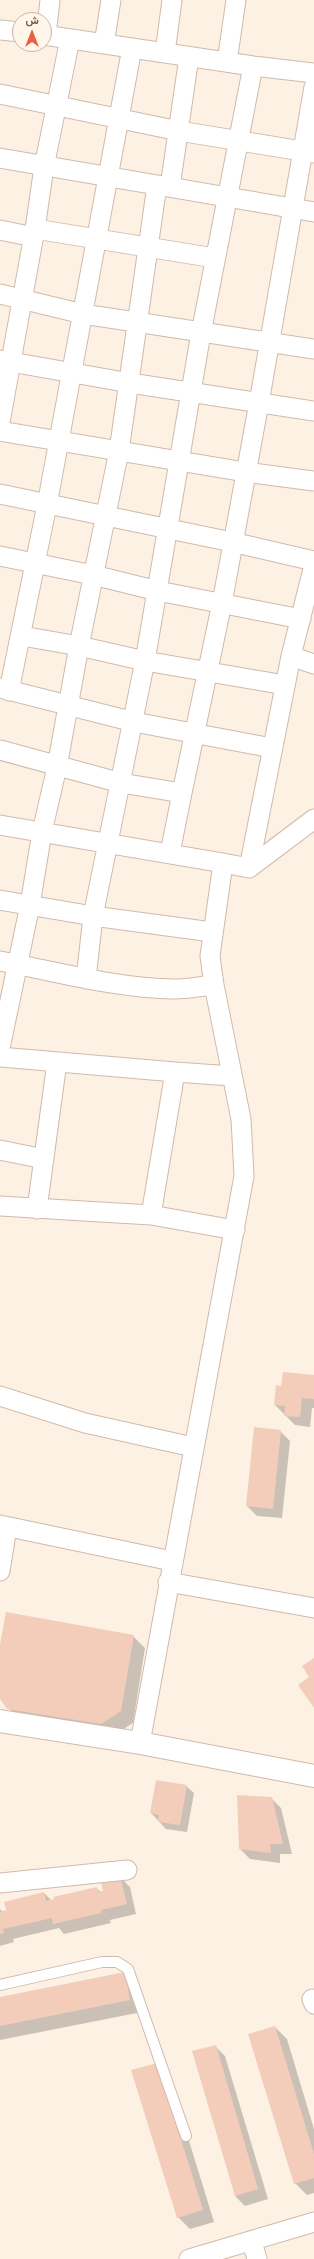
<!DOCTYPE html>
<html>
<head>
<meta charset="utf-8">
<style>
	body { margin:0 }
	#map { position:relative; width:314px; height:2259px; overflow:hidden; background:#fdf1e3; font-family:"Sofia Sans Condensed",Vazirmatn,sans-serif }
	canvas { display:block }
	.north { position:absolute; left:12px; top:12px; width:40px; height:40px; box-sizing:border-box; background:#fff5e9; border:1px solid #c8b5a9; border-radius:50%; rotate:0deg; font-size:11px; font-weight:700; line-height:16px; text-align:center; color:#755648 }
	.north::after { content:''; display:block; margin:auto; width:14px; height:18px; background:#e96145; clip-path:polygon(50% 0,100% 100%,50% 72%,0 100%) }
</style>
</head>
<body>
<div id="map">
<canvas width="314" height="2259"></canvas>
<div class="north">ش</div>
</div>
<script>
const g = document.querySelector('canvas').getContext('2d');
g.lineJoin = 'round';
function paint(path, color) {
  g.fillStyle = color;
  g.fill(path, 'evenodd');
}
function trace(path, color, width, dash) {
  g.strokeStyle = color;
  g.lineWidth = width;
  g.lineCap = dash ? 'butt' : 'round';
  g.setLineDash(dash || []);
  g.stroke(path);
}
const shadow = new Path2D(`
	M 314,1376 L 314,1408 L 312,1408 L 310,1427 L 295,1425 L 275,1405 L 282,1387 Z
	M 280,1431 L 290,1441 L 282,1518 L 257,1516 L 247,1506 Z
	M 133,1636 L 145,1648 L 133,1723 L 114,1735 L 20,1720 L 0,1698 L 0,1650 Z
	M 186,1786 L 194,1793 L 187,1832 L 166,1829 L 151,1813 Z
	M 271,1798 L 281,1808 L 292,1854 L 280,1854 L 280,1863 L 250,1859 L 240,1849 Z
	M 120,1877 L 130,1887 L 136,1914 L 110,1920 L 111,1923 L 64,1934 L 59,1928 L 13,1939 L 14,1942 L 0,1946 L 0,1909 L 3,1912 L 44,1893 L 52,1901 L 96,1888 L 101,1892 L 105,1891 Z
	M 124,1973 L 142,2012 L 0,2040 L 0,1998 Z
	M 275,2027 L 287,2039 L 314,2129 L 314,2193 L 307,2195 L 295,2183 Z
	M 215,2046 L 225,2056 L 268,2199 L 245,2206 L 235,2196 Z
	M 169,2076 L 214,2222 L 190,2229 L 178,2217 Z`);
const building = new Path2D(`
	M 283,1372 L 314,1375 L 314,1399 L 302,1398 L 300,1417 L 284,1416 L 285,1406 L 274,1405 L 276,1385 L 281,1386 Z
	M 254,1427 L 281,1430 L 273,1509 L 246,1506 Z
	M 6,1612 L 134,1635 L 121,1711 L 101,1724 L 7,1709 L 0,1699 L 0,1644 Z
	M 314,1658 L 314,1708 L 298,1685 L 309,1677 L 302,1666 Z
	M 156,1780 L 187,1785 L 180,1825 L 158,1822 L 159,1815 L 150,1813 Z
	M 237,1795 L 272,1797 L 283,1844 L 270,1844 L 271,1853 L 239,1849 Z
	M 120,1876 L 127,1904 L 101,1910 L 101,1913 L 53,1924 L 52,1918 L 3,1929 L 4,1933 L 0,1934 L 0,1912 L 6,1910 L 4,1902 L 44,1892 L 46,1901 L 54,1899 L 53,1897 L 97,1887 L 98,1892 L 103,1891 L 101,1881 Z
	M 125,1972 L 130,2000 L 0,2026 L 0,1997 Z
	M 275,2026 L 314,2154 L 314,2178 L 294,2184 L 248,2034 Z
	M 216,2045 L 258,2189 L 235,2196 L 192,2051 Z
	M 157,2063 L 203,2210 L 177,2218 L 131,2070 Z`);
const service = new Path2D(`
	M 0,1985 L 102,1962 L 117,1962 L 128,1969 L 186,2136`);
const minor = new Path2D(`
	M 0,30 L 20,32
	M 44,35 L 253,66 L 314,73
	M 46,35 L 50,0
	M 104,44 L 111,0
	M 165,53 L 172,0
	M 227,62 L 236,0
	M 0,94 L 179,131 L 314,153
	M 0,158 L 314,212
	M 170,187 L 189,57
	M 35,229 L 215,258
	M 0,230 L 34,237
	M 0,294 L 83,314 L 314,349
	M 0,360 L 130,383 L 314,411
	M 0,422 L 35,229 L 44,167 L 70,39
	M 0,431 L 245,472 L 314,481
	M 0,494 L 232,542 L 314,561
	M 0,556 L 93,575 L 158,591 L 301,619
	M 22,636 L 79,646 L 145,661 L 285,685
	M 291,656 L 314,664
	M 0,688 L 134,722 L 272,748
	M 9,691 L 47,505 L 132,48
	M 0,750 L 121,783 L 182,793 L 222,603 L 259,403 L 314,87
	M 0,825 L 223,863
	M 170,853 L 182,793
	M 249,868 L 314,819
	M 0,900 L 93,916 L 212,932
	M 0,961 C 58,972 115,988 175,989 C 188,989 201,986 214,985
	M 86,979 L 93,916 L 145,661 L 201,333 L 253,66
	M 0,1048 L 30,905 L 42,832 L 57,767 L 79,646 L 119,451 L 157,185
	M 0,1057 L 175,1072 L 151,1215
	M 175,1072 L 232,1076
	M 0,1150 L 44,1159
	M 0,1206 L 151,1215 L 235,1230
	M 37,1209 L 57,1062
	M 0,1396 L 85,1423 L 193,1447
	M 0,1525 L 172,1561
	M 0,1571 L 7,1527
	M 168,1582 L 314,1608
	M 140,1743 L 244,1176 L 241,1119 L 214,985 L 210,956 L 223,863 L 249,868 L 291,656 L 314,565
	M 0,1883 L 127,1870
	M 312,1999 L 314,2004
	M 252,2242 L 257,2259
	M 189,2259 L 314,2222`);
const tertiary = new Path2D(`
	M 0,1721 L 140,1743 L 314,1776`);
paint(shadow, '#0003');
paint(building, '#f3cdba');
trace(service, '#d0baac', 12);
trace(minor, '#d0baac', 21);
trace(tertiary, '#d0baac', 24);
trace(service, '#fff', 10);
trace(minor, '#fff', 19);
trace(tertiary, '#fff', 22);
</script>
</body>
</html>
